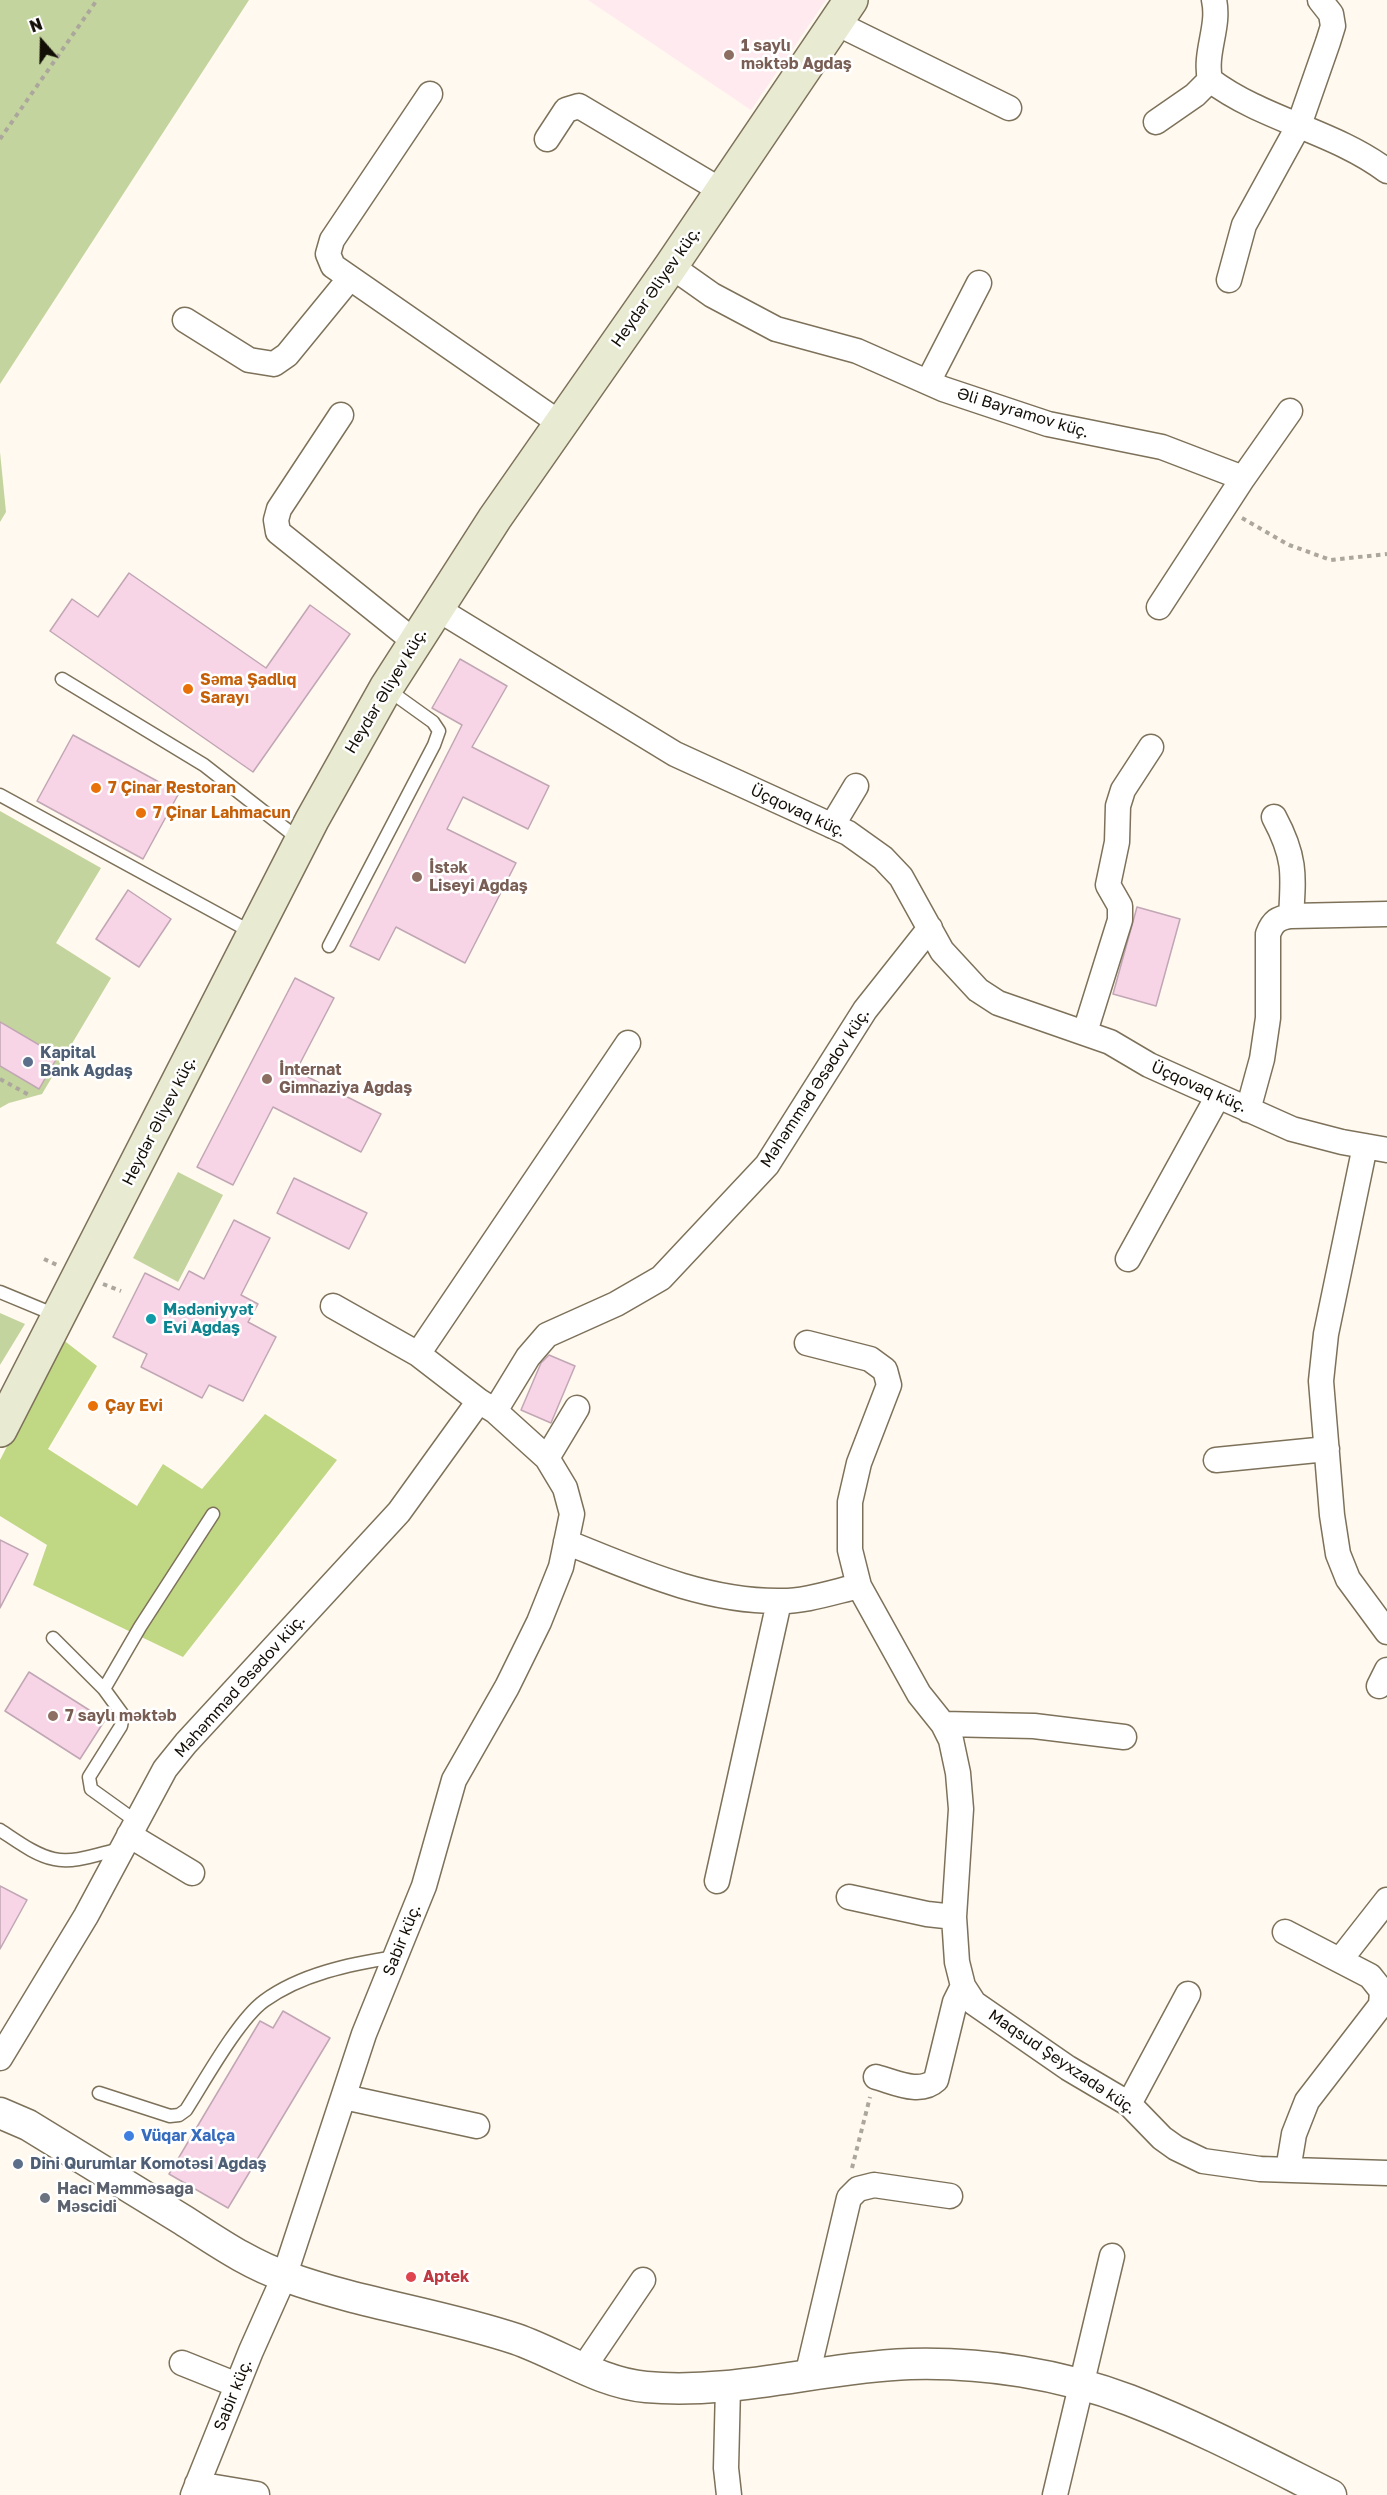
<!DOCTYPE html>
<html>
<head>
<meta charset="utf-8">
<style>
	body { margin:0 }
	#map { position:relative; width:1387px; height:2495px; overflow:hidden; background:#fff9ef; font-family:"Golos Text",sans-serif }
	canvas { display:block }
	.north { position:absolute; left:12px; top:12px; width:60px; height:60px; -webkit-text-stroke:4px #fff; paint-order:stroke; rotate:340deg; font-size:16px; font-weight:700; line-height:24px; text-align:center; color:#130e06 }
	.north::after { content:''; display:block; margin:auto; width:21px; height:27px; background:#130e06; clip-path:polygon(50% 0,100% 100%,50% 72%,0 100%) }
</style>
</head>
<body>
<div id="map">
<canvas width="1387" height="2495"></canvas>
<div class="north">N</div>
</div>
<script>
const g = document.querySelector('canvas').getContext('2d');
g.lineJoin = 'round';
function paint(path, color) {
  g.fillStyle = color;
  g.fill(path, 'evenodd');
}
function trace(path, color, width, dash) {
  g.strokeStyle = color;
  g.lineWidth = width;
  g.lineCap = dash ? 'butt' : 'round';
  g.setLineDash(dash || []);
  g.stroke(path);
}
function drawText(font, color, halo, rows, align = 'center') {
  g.font = font + ' "Golos Text",sans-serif';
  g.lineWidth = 5;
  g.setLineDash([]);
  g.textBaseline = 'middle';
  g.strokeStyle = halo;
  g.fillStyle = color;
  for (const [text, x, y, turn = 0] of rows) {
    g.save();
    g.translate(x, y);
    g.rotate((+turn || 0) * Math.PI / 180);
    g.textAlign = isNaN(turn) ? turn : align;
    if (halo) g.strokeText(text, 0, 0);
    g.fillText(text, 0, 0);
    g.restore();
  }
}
const education = new Path2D(`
	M 588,0 L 826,0 L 751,110 Z`);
const green = new Path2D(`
	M 0,0 L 249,0 L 0,384 Z
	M 0,452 L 6,512 L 0,522 Z
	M 0,811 L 101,868 L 56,943 L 111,978 L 42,1094 L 9,1103 L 0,1108 Z
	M 178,1172 L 223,1195 L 178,1282 L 133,1258 Z
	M 0,1313 L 25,1324 L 0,1365 Z`);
const forest = new Path2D(`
	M 62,1339 L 97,1366 L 48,1449 L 137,1506 L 163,1464 L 202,1489 L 265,1414 L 337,1460 L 183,1657 L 33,1585 L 47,1545 L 0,1516 L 0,1460 Z`);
const building = new Path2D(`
	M 129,573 L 266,668 L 310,605 L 350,634 L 253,772 L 50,631 L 72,599 L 98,617 Z
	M 460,659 L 507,686 L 472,747 L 549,786 L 528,829 L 463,797 L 447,829 L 516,863 L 465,963 L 396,927 L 379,960 L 350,946 L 462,725 L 432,708 Z
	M 73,735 L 179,793 L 143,859 L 37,801 Z
	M 128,890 L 171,919 L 139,967 L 96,939 Z
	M 1137,907 L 1180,919 L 1156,1006 L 1113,994 Z
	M 295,978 L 334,998 L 296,1071 L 381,1114 L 361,1152 L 273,1107 L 233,1185 L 197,1167 Z
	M 0,1022 L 58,1056 L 39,1089 L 0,1066 Z
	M 294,1178 L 367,1213 L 349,1249 L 277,1213 Z
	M 234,1220 L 270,1238 L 241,1295 L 258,1304 L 248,1322 L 276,1337 L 243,1401 L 209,1385 L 202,1398 L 141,1367 L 147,1354 L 113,1337 L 145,1273 L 179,1290 L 189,1271 L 204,1279 Z
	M 549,1355 L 575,1366 L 551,1423 L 521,1410 L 541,1363 Z
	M 0,1540 L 28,1554 L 0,1608 Z
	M 29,1672 L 105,1720 L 80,1759 L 5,1711 Z
	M 0,1886 L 27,1900 L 0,1949 Z
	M 283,2011 L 330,2038 L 228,2208 L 169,2174 L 260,2021 L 273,2028 Z`);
const path = new Path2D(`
	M 0,139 L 97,0
	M 1242,518 L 1289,545 L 1331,560 L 1387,554
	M 0,1079 L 31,1096
	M 44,1259 L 57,1265
	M 103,1284 L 121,1291
	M 852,2168 L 870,2097`);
const service = new Path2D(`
	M 62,679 L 204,765 L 300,840
	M 0,795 L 253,933
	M 329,946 L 434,745 L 439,731 L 433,722 L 387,689
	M 0,1292 L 58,1316
	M 53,1638 L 104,1689 L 123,1715 L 121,1726 L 89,1777 L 91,1789 L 137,1822
	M 104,1689 L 140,1627 L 213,1514
	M 0,1830 C 17,1841 35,1855 54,1859 C 74,1864 101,1853 120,1849
	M 99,2093 L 170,2116 L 179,2115 L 186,2110 C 204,2082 238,2020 264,2001 C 301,1974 350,1964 395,1957`);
const minor = new Path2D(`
	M 1214,0 C 1220,27 1204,52 1210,80 C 1263,120 1334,131 1387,171
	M 836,23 L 1009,108
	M 430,94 L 332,240 L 328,254 L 333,266 L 561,424
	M 1156,122 L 1195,95 L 1210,80
	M 547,139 L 566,110 L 579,106 L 722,191
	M 671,266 L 712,295 L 776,329 L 857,351 L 943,389 L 1048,424 L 1162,447 L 1243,478 L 1159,607
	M 1229,280 L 1244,225 L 1299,125 L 1328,42 L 1333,26 L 1331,14 L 1320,0
	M 185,320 L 249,360 L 274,364 L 287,355 L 350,278
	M 928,382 L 979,283
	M 341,415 L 279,509 L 276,520 L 278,532 L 415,642
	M 1243,478 L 1290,411
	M 436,608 L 675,754 L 848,833 L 883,858 L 901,877 L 942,951 L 978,990 L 998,1003 L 1110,1042 L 1149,1065 L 1292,1129 L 1342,1142 L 1387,1150
	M 1274,817 C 1295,856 1294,873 1291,916
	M 832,826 L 856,786
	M 1085,1032 L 1120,920 L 1120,906 L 1108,885 L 1117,842 L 1118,806 L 1123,790 L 1151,747
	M 1248,1110 L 1262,1059 L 1268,1018 L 1268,934 C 1273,921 1278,918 1291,916 L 1387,914
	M 1365,1146 L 1326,1334 L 1321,1381 L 1332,1515 L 1338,1554 L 1348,1579 L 1387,1632
	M 1128,1259 L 1218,1096
	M 333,1306 L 418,1354
	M 807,1343 L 870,1359 L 885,1370 L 889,1385 L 859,1463 L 850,1502 L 850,1550 L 859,1586 L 919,1694 L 943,1724 L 951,1740 L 958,1773 L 961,1809 L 954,1917 L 957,1962 L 963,1986 L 974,2003 L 1068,2068 L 1129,2104 L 1162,2138 L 1176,2148 L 1203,2161 L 1260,2169 L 1387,2173
	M 479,1401 L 418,1354 L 628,1043
	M 547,1458 L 577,1408
	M 1216,1460 L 1327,1449
	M 566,1542 C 634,1569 702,1601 778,1601 C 804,1602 833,1592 859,1586
	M 1379,1686 L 1387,1670
	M 943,1724 L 1034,1726 L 1124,1737
	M 129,1835 L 192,1873
	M 717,1881 L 779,1602
	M 849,1897 L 927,1914 L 954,1917
	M 1285,1932 L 1370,1976 L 1382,1991 L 1381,2005 L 1307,2101 L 1294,2134 L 1288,2170
	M 1340,1960 L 1387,1900
	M 0,2058 L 86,1916 L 165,1769 L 186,1743 L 399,1512 L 479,1401 L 495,1411 L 528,1357 L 547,1335 L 616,1304 L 661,1278 L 767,1165 L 865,1010 L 930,928
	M 876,2077 C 895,2082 920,2095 936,2080 L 955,2002 L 963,1986
	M 344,2097 L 477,2126
	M 1129,2104 L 1188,1994
	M 182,2363 L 237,2385
	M 584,2367 L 643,2280
	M 807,2376 L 849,2198 L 858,2189 L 874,2185 L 950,2196
	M 728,2387 L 726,2468 L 729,2495
	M 197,2484 L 257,2494
	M 193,2495 L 251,2351 L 284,2277 L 364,2034 L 424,1886 L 454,1780 L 507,1687 L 539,1622 L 561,1567 L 572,1514 L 565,1488 L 547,1458 L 495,1411
	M 1055,2495 L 1112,2256`);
const tertiary = new Path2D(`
	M 0,2113 L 28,2125 C 80,2157 132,2189 183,2220 C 216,2241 250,2265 287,2277 C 362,2304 441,2314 516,2339 C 559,2354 600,2383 646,2387 C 735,2395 822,2367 910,2364 C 983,2362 1061,2374 1129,2400 C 1199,2427 1265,2462 1331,2495`);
const secondary = new Path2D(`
	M 0,1430 L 312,820 L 386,688 L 495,518 L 671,266 L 851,0`);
const markers = [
	[729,55,6,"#8d6e63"],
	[188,689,6,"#e8710a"],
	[96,788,6,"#e8710a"],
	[141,813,6,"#e8710a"],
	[417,877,6,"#8d6e63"],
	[28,1062,6,"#5c6f8a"],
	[267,1079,6,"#8d6e63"],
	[151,1319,6,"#0f9aa8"],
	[93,1406,6,"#e8710a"],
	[53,1716,6,"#8d6e63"],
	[129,2136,6,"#3f7fe0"],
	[18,2164,6,"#5c6f8a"],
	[45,2198,6,"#6b7280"],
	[411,2277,6,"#e0444e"]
];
const educationNames = [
	["1 saylı",741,46],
	["məktəb Ağdaş",741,64],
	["İstək",429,868],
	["Liseyi Ağdaş",429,886],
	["İnternat",279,1070],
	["Gimnaziya Ağdaş",279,1088],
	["7 saylı məktəb",65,1716]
];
const streetNames = [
	["Heydər Əliyev küç.",656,287,-55],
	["Əli Bayramov küç.",1023,413,17],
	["Heydər Əliyev küç.",386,691,-59],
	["Üçqovaq küç.",798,811,25],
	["Üçqovaq küç.",1199,1087,24],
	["Məhəmməd Əsədov küç.",815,1088,-57],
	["Heydər Əliyev küç.",159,1121,-63],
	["Məhəmməd Əsədov küç.",240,1686,-48],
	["Sabir küç.",402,1940,-68],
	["Maqsud Şeyxzadə küç.",1062,2062,34],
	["Sabir küç.",233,2395,-68]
];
const foodNames = [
	["Səma Şadlıq",200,680],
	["Sarayı",200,698],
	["7 Çinar Restoran",108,788],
	["7 Çinar Lahmacun",153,813],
	["Çay Evi",105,1406]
];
const serviceNames = [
	["Kapital",40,1053],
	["Bank Ağdaş",40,1071],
	["Dini Qurumlar Komotəsi Ağdaş",30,2164]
];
const cultureNames = [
	["Mədəniyyət",163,1310],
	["Evi Ağdaş",163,1328]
];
const shopNames = [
	["Vüqar Xalça",141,2136]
];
const worshipNames = [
	["Hacı Məmməsağa",57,2189],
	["Məscidi",57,2207]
];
const healthNames = [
	["Aptek",423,2277]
];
paint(education, '#ffeaef');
paint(green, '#c4d49e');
paint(forest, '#c0d784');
paint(building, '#f7d5e7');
trace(building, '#c1a6b4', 1.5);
trace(service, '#7d715a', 15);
trace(minor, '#7d715a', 27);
trace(tertiary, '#7d715a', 33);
trace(secondary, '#7d715a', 36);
trace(path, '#aca79d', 4, [4.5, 4.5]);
trace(service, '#fff', 12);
trace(minor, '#fff', 24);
trace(tertiary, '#fff', 30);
trace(secondary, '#e8ead1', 33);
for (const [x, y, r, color] of markers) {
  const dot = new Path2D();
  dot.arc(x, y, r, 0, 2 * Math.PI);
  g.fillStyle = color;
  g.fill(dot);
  trace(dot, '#fff', 2);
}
drawText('bold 16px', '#785e54', '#fff', educationNames, 'left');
drawText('16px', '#130e06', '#fff', streetNames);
drawText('bold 16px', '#c56008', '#fff', foodNames, 'left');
drawText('bold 16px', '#4e5e75', '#fff', serviceNames, 'left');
drawText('bold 16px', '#0d838f', '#fff', cultureNames, 'left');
drawText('bold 16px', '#366cbe', '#fff', shopNames, 'left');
drawText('bold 16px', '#5b616d', '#fff', worshipNames, 'left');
drawText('bold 16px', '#be3a42', '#fff', healthNames, 'left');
</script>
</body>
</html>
